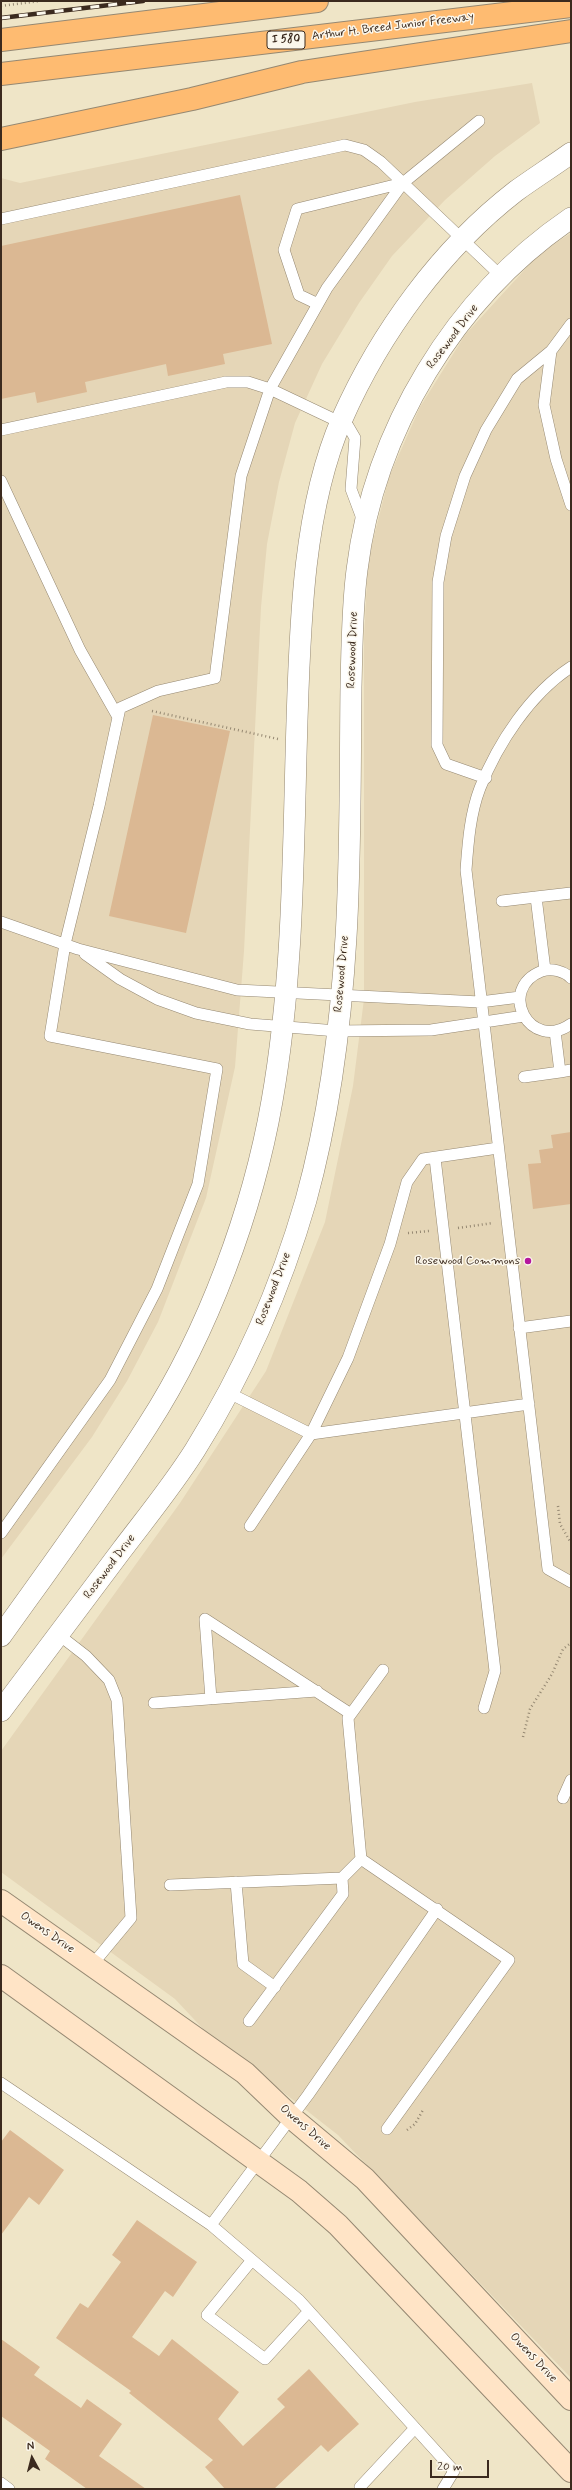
<!DOCTYPE html>
<html>
<head>
<meta charset="utf-8">
<style>
	body { margin:0 }
	#map { position:relative; width:572px; height:2490px; overflow:hidden; background:#efe5c7; font-family:Mynerve,sans-serif }
	canvas { display:block }
	.frame { position:absolute; inset:0; border:2px solid #3b2a1e; pointer-events:none }
	.north { position:absolute; left:12px; top:2438px; width:40px; height:40px; -webkit-text-stroke:3px #fbf7ec; paint-order:stroke; rotate:353deg; font-size:11px; font-weight:700; line-height:16px; text-align:center; color:#3b2a1e }
	.north::after { content:''; display:block; margin:auto; width:14px; height:18px; background:#3b2a1e; clip-path:polygon(50% 0,100% 100%,50% 72%,0 100%) }
	.scale { position:absolute; left:430px; top:2460px; width:59px; height:18px; box-sizing:border-box; border:2px solid #3b2a1e; border-top:0; padding-left:5px; font-size:12px; line-height:14px; white-space:nowrap; color:#3b2a1e; -webkit-text-stroke:3px #fbf7ec; paint-order:stroke }
</style>
</head>
<body>
<div id="map">
<canvas width="572" height="2490"></canvas>
<div class="frame"></div>
<div class="north">N</div>
<div class="scale">20 m</div>
</div>
<script>
const g = document.querySelector('canvas').getContext('2d');
g.lineJoin = 'round';
function paint(path, color) {
  g.fillStyle = color;
  g.fill(path, 'evenodd');
}
function trace(path, color, width, dash) {
  g.strokeStyle = color;
  g.lineWidth = width;
  g.lineCap = dash ? 'butt' : 'round';
  g.setLineDash(dash || []);
  g.stroke(path);
}
function drawText(font, color, halo, rows, align = 'center') {
  g.font = font + ' Mynerve,sans-serif';
  g.lineWidth = 3;
  g.setLineDash([]);
  g.textBaseline = 'middle';
  g.strokeStyle = halo;
  g.fillStyle = color;
  for (const [text, x, y, turn = 0] of rows) {
    g.save();
    g.translate(x, y);
    g.rotate((+turn || 0) * Math.PI / 180);
    g.textAlign = isNaN(turn) ? turn : align;
    if (halo) g.strokeText(text, 0, 0);
    g.fillText(text, 0, 0);
    g.restore();
  }
}
const built = new Path2D(`
	M 532,83 L 540,123 L 495,156 L 445,200 L 392,256 L 359,303 L 322,364 L 295,423 L 279,482 L 267,544 L 261,607 L 244,951 L 235,1067 L 206,1198 L 158,1322 L 127,1381 L 92,1437 L 1,1559 L 1,178 L 20,183 L 415,102 Z
	M 571,233 L 571,2378 L 338,2135 L 206,2032 L 175,1999 L 1,1872 L 1,1751 L 180,1503 L 266,1371 L 325,1222 L 353,1086 L 364,999 L 364,640 L 368,560 L 389,477 L 420,407 L 465,335 L 539,254 Z`);
const building = new Path2D(`
	M 240,195 L 272,344 L 223,354 L 225,364 L 197,370 L 168,376 L 166,364 L 85,382 L 87,392 L 37,403 L 35,392 L 1,399 L 1,246 Z
	M 153,715 L 230,731 L 186,933 L 109,916 Z
	M 571,1132 L 571,1204 L 533,1209 L 528,1164 L 541,1163 L 539,1150 L 553,1148 L 551,1135 Z
	M 10,2130 L 64,2170 L 39,2205 L 29,2197 L 1,2235 L 1,2142 Z
	M 137,2220 L 197,2262 L 173,2297 L 165,2291 L 132,2337 L 159,2356 L 172,2339 L 239,2392 L 218,2419 L 243,2446 L 285,2407 L 277,2399 L 309,2369 L 359,2424 L 328,2452 L 321,2445 L 274,2489 L 225,2489 L 205,2467 L 213,2460 L 129,2393 L 131,2391 L 56,2338 L 80,2303 L 88,2308 L 121,2262 L 112,2255 Z
	M 1,2339 L 40,2367 L 34,2375 L 81,2408 L 87,2399 L 122,2424 L 99,2456 L 146,2489 L 87,2489 L 45,2459 L 50,2451 L 1,2416 Z`);
const path = new Path2D(`
	M 1,6 L 40,1
	M 152,711 L 278,739
	M 458,1228 L 493,1223
	M 408,1233 L 429,1231
	M 558,1506 L 560,1524 L 571,1543
	M 523,1737 L 530,1709 L 552,1674 L 563,1649 L 571,1643
	M 407,2130 L 415,2124 L 423,2110`);
const lane = new Path2D(`
	M 1,219 L 345,145 L 364,150 L 381,162 L 501,276
	M 318,304 L 299,295 L 284,250 L 297,209 L 403,183
	M 571,324 L 551,351 L 544,405 L 556,459 L 571,505
	M 1,430 L 226,382 L 248,382 L 270,389 L 348,426 L 355,438 L 351,489 L 363,521
	M 1,481 L 80,650 L 118,717
	M 571,667 C 530,694 498,743 480,788 C 470,814 468,843 466,870 L 548,1569 L 571,1582
	M 486,778 L 446,764 L 437,745 L 438,582 L 446,536 L 465,476 L 486,430 L 517,379 L 551,351
	M 502,901 L 536,897
	M 1,922 L 78,949 L 237,990 L 480,1002 L 520,997
	M 85,954 L 120,979 L 157,999 L 196,1013 L 250,1024 L 337,1031 L 431,1030 L 524,1016
	M 545,970 L 536,897 L 571,893
	M 571,978 C 564,971 552,968 542,971 C 496,989 530,1053 571,1024
	M 555,1031 L 560,1072 L 571,1070
	M 524,1077 L 560,1072
	M 435,1158 L 495,1671 L 484,1708
	M 519,1328 L 571,1321
	M 227,1392 L 311,1434 L 529,1404
	M 250,1526 L 311,1434 L 348,1358 L 390,1244 L 407,1182 L 423,1159 L 498,1148
	M 1,1533 L 110,1380 L 157,1289 L 198,1184 L 217,1069 L 50,1036 L 65,944 L 99,806 L 120,708 L 158,691 L 215,678 L 241,476 L 270,389 L 327,288 L 403,183 L 479,121
	M 59,1635 L 86,1656 L 109,1680 L 117,1700 L 131,1918 L 92,1965
	M 383,1670 L 348,1718 L 361,1859 L 509,1960 L 387,2129
	M 211,1699 L 205,1619 L 351,1714
	M 154,1703 L 317,1691
	M 563,1798 L 571,1780
	M 236,1882 L 243,1964 L 275,1987
	M 170,1885 L 342,1878 L 361,1859
	M 249,2021 L 343,1894 L 342,1878
	M 1,2083 L 211,2225 L 299,2300 L 454,2471 L 443,2489
	M 211,2225 L 308,2095 L 437,1909
	M 252,2260 L 207,2315 L 265,2359 L 309,2311
	M 1,2483 L 9,2489
	M 361,2489 L 360,2487 L 415,2428`);
const street = new Path2D(`
	M 1,1636 C 51,1566 102,1497 148,1425 C 208,1332 253,1210 272,1101 C 294,976 293,848 297,721 C 300,625 303,508 342,419 C 380,333 441,249 516,191 C 534,178 553,166 571,153
	M 1,1711 C 41,1658 81,1605 121,1551 C 146,1518 173,1485 195,1450 C 243,1373 281,1287 306,1200 C 329,1117 341,1022 346,937 C 351,854 350,770 351,687 C 352,648 352,608 357,570 C 374,430 455,297 571,218`);
const secondary = new Path2D(`
	M 1,1901 L 245,2073 L 292,2118 L 365,2179 L 571,2399
	M 1,1976 L 299,2191 L 338,2225 L 571,2471`);
const highway = new Path2D(`
	M 1,40 L 317,1
	M 1,74 L 571,6
	M 1,139 L 192,99 L 302,72 L 571,31`);
const rail = new Path2D(`
	M 1,18 L 143,1`);
const markers = [
	[528,1261,4,"#b5179e"]
];
const shields = [
	[286,40,38]
];
const shieldNames = [
	["I 580",286,40]
];
const streetNames = [
	["Arthur H. Breed Junior Freeway",393,27,-7],
	["Rosewood Drive",453,337,-53],
	["Rosewood Drive",353,650,-88],
	["Rosewood Drive",342,974,-85],
	["Rosewood Drive",274,1289,-69],
	["Rosewood Drive",110,1567,-53],
	["Owens Drive",47,1933,35],
	["Owens Drive",305,2128,41],
	["Owens Drive",533,2358,47]
];
const poiNames = [
	["Rosewood Commons",520,1261]
];
paint(built, '#e5d6b7');
paint(building, '#dbb893');
trace(lane, '#958872', 12);
trace(street, '#958872', 22);
trace(secondary, '#958872', 24);
trace(highway, '#958872', 24);
trace(path, '#958872', 2.5, [1, 3]);
trace(lane, '#fff', 11);
trace(street, '#fff', 21);
trace(secondary, '#ffe4c6', 22);
trace(highway, '#febb71', 22);
trace(rail, '#3b2a1e', 4.5);
trace(rail, '#fbf7ec', 3, [9]);
for (const [x, y, r, color] of markers) {
  const dot = new Path2D();
  dot.arc(x, y, r, 0, 2 * Math.PI);
  g.fillStyle = color;
  g.fill(dot);
  trace(dot, '#fbf7ec', 1.5);
}
for (const [x, y, w] of shields) {
  const box = new Path2D();
  box.roundRect(x - w / 2, y - 9, w, 18, 3);
  g.fillStyle = '#fbf7ec';
  g.fill(box);
  trace(box, '#3b2a1e', 1);
}
drawText('bold 11px', '#3b2a1e', null, shieldNames);
drawText('12px', '#3b2a1e', '#fbf7ec', streetNames);
drawText('12px', '#3b2a1e', '#fbf7ec', poiNames, 'right');
</script>
</body>
</html>
